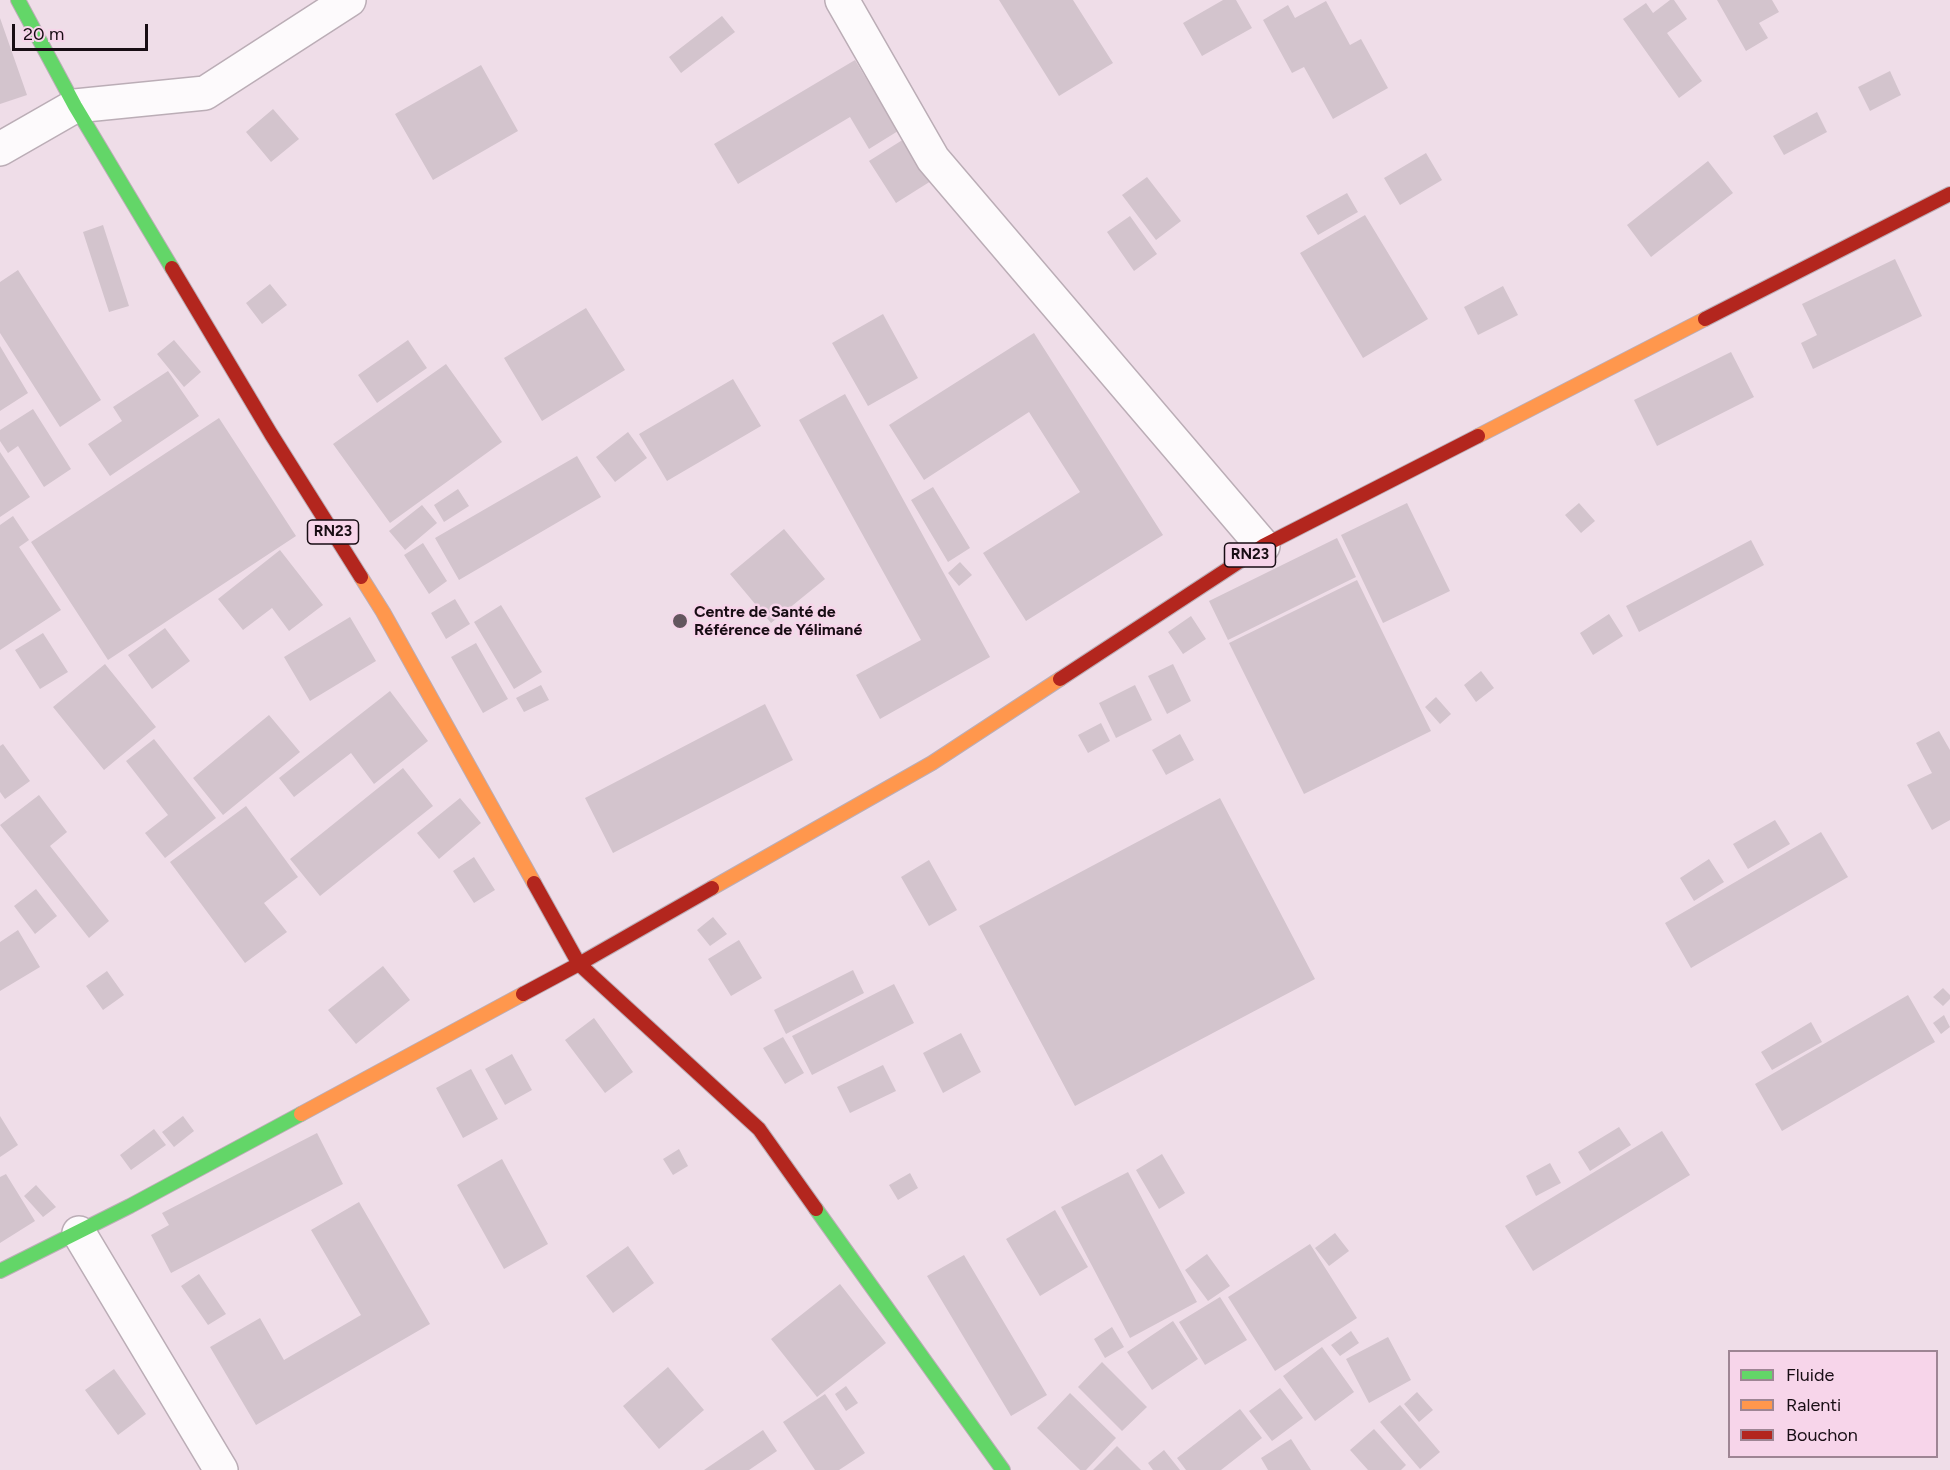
<!DOCTYPE html>
<html>
<head>
<meta charset="utf-8">
<style>
	body { margin:0 }
	#map { position:relative; width:1950px; height:1470px; overflow:hidden; background:#efdde8; font-family:Figtree,sans-serif }
	canvas { display:block }
	.legend { position:absolute; left:1728px; top:1350px; width:210px; height:108px; box-sizing:border-box; background:#f7d5ea; border:2px solid #9e8594; margin:0; padding:8px 10px; list-style:none; font-size:18px; color:#180d14 }
	.legend li { display:flex; align-items:center; gap:12px; height:30px }
	.legend b { width:30px; border:2px solid #9e8594 }
	.scale { position:absolute; left:12px; top:24px; width:136px; height:27px; box-sizing:border-box; border:3px solid #180d14; border-top:0; padding-left:8px; font-size:18px; line-height:21px; white-space:nowrap; color:#180d14; -webkit-text-stroke:4px #f7d5ea; paint-order:stroke }
</style>
</head>
<body>
<div id="map">
<canvas width="1950" height="1470"></canvas>
<ul class="legend">
<li><b style="height:8px;background:#63d668"></b>Fluide</li>
<li><b style="height:8px;background:#ff974d"></b>Ralenti</li>
<li><b style="height:8px;background:#b3261e"></b>Bouchon</li>
</ul>
<div class="scale">20 m</div>
</div>
<script>
const g = document.querySelector('canvas').getContext('2d');
g.lineJoin = 'round';
function paint(path, color) {
  g.fillStyle = color;
  g.fill(path, 'evenodd');
}
function trace(path, color, width, dash) {
  g.strokeStyle = color;
  g.lineWidth = width;
  g.lineCap = dash ? 'butt' : 'round';
  g.setLineDash(dash || []);
  g.stroke(path);
}
function drawText(font, color, halo, rows, align = 'center') {
  g.font = font + ' Figtree,sans-serif';
  g.lineWidth = 5;
  g.setLineDash([]);
  g.textBaseline = 'middle';
  g.strokeStyle = halo;
  g.fillStyle = color;
  for (const [text, x, y, turn = 0] of rows) {
    g.save();
    g.translate(x, y);
    g.rotate((+turn || 0) * Math.PI / 180);
    g.textAlign = isNaN(turn) ? turn : align;
    if (halo) g.strokeText(text, 0, 0);
    g.fillText(text, 0, 0);
    g.restore();
  }
}
const building = new Path2D(`
	M 999,0 L 1073,0 L 1113,63 L 1059,96 Z
	M 1223,0 L 1236,0 L 1252,28 L 1202,56 L 1183,23 Z
	M 1670,0 L 1674,0 L 1687,19 L 1667,33 L 1702,81 L 1679,98 L 1623,19 L 1646,3 L 1653,13 Z
	M 1717,0 L 1772,0 L 1779,12 L 1759,23 L 1768,38 L 1746,51 Z
	M 1326,1 L 1350,45 L 1361,39 L 1388,88 L 1333,119 L 1304,67 L 1292,73 L 1263,20 L 1288,5 L 1295,18 Z
	M 722,16 L 735,32 L 681,73 L 669,57 Z
	M 0,18 L 27,95 L 0,104 Z
	M 855,60 L 898,131 L 869,149 L 850,117 L 738,184 L 714,144 Z
	M 481,65 L 518,131 L 433,180 L 395,114 Z
	M 1890,71 L 1901,95 L 1870,111 L 1858,87 Z
	M 273,109 L 299,139 L 271,162 L 246,132 Z
	M 1817,112 L 1827,132 L 1784,155 L 1773,136 Z
	M 904,139 L 931,181 L 896,203 L 869,161 Z
	M 1426,153 L 1442,180 L 1400,205 L 1384,178 Z
	M 1708,161 L 1733,193 L 1651,257 L 1627,225 Z
	M 1147,177 L 1181,221 L 1156,240 L 1122,195 Z
	M 1347,193 L 1358,212 L 1318,235 L 1306,216 Z
	M 1365,215 L 1428,319 L 1363,358 L 1300,253 Z
	M 1130,216 L 1157,254 L 1134,271 L 1107,232 Z
	M 103,225 L 129,306 L 109,312 L 83,232 Z
	M 1895,259 L 1922,316 L 1813,369 L 1801,343 L 1817,335 L 1802,304 Z
	M 18,270 L 101,400 L 60,427 L 0,333 L 0,282 Z
	M 270,284 L 287,305 L 262,324 L 246,303 Z
	M 1503,286 L 1518,315 L 1478,335 L 1464,307 Z
	M 586,308 L 625,370 L 542,421 L 504,358 Z
	M 883,314 L 918,378 L 868,406 L 832,343 Z
	M 1034,333 L 1163,535 L 1026,621 L 983,553 L 1080,492 L 1029,412 L 924,480 L 889,425 Z
	M 174,340 L 201,372 L 184,387 L 157,354 Z
	M 408,340 L 427,368 L 377,403 L 358,375 Z
	M 0,346 L 28,393 L 0,411 Z
	M 1731,352 L 1754,397 L 1657,446 L 1634,400 Z
	M 446,364 L 502,442 L 390,523 L 333,444 Z
	M 168,371 L 199,416 L 110,476 L 88,444 L 122,421 L 113,407 Z
	M 733,379 L 761,426 L 667,481 L 639,434 Z
	M 845,394 L 990,657 L 880,719 L 856,675 L 921,640 L 799,420 Z
	M 33,409 L 71,469 L 44,487 L 18,446 L 8,453 L 0,441 L 0,430 Z
	M 219,418 L 296,536 L 108,660 L 31,542 Z
	M 628,432 L 647,458 L 615,482 L 596,457 Z
	M 0,452 L 30,497 L 0,517 Z
	M 577,456 L 601,497 L 459,580 L 435,538 Z
	M 933,487 L 970,548 L 948,562 L 911,500 Z
	M 458,489 L 469,506 L 444,522 L 434,505 Z
	M 1407,503 L 1450,591 L 1383,623 L 1341,535 Z
	M 1579,503 L 1595,521 L 1581,533 L 1565,515 Z
	M 422,505 L 437,523 L 405,550 L 389,531 Z
	M 13,516 L 29,540 L 19,547 L 61,610 L 0,650 L 0,525 Z
	M 784,529 L 825,579 L 771,623 L 730,574 Z
	M 1337,538 L 1356,577 L 1228,640 L 1209,601 Z
	M 1751,540 L 1764,565 L 1639,632 L 1626,606 Z
	M 423,543 L 447,581 L 429,594 L 404,555 Z
	M 280,550 L 323,605 L 289,631 L 272,608 L 243,630 L 218,599 Z
	M 960,562 L 972,575 L 959,586 L 948,573 Z
	M 1357,580 L 1431,731 L 1304,794 L 1229,643 Z
	M 455,599 L 470,624 L 446,639 L 431,613 Z
	M 501,605 L 542,672 L 514,689 L 474,622 Z
	M 1609,614 L 1623,636 L 1593,655 L 1580,633 Z
	M 1191,616 L 1206,639 L 1183,654 L 1168,632 Z
	M 350,617 L 376,661 L 310,701 L 284,657 Z
	M 165,628 L 190,661 L 152,689 L 128,655 Z
	M 43,633 L 68,672 L 40,689 L 15,650 Z
	M 476,643 L 508,699 L 483,713 L 451,657 Z
	M 105,664 L 156,727 L 104,770 L 53,707 Z
	M 1173,664 L 1191,701 L 1167,714 L 1148,676 Z
	M 1481,671 L 1494,688 L 1476,702 L 1464,685 Z
	M 541,685 L 549,700 L 524,712 L 516,698 Z
	M 1135,685 L 1152,720 L 1116,738 L 1099,703 Z
	M 390,691 L 428,741 L 374,784 L 351,753 L 294,797 L 279,778 Z
	M 1436,697 L 1451,714 L 1440,724 L 1425,707 Z
	M 765,704 L 793,760 L 613,853 L 585,798 Z
	M 269,715 L 300,752 L 223,815 L 193,778 Z
	M 1101,723 L 1110,741 L 1088,753 L 1078,735 Z
	M 1939,731 L 1950,750 L 1950,820 L 1932,830 L 1907,785 L 1932,773 L 1916,743 Z
	M 1180,734 L 1194,760 L 1166,775 L 1152,750 Z
	M 154,739 L 216,818 L 165,858 L 145,833 L 168,815 L 126,761 Z
	M 3,744 L 30,781 L 5,799 L 0,792 L 0,746 Z
	M 403,768 L 433,806 L 320,896 L 290,859 Z
	M 39,795 L 67,832 L 50,846 L 109,921 L 89,938 L 0,825 Z
	M 460,798 L 481,823 L 439,859 L 417,833 Z
	M 1220,798 L 1315,979 L 1075,1106 L 979,926 Z
	M 246,806 L 298,877 L 264,903 L 287,932 L 245,963 L 170,862 Z
	M 1775,820 L 1790,844 L 1748,869 L 1733,844 Z
	M 1821,832 L 1848,877 L 1691,968 L 1665,923 Z
	M 474,857 L 495,890 L 474,903 L 453,871 Z
	M 1709,859 L 1724,882 L 1694,901 L 1680,878 Z
	M 929,860 L 957,910 L 929,926 L 901,877 Z
	M 36,889 L 57,916 L 35,934 L 14,906 Z
	M 713,917 L 727,934 L 710,946 L 697,930 Z
	M 18,930 L 40,967 L 0,991 L 0,942 Z
	M 739,940 L 762,978 L 731,996 L 708,959 Z
	M 383,966 L 410,1000 L 356,1044 L 328,1010 Z
	M 853,970 L 864,993 L 786,1034 L 774,1010 Z
	M 107,971 L 124,995 L 103,1010 L 86,986 Z
	M 894,984 L 914,1023 L 812,1075 L 792,1036 Z
	M 1943,988 L 1950,995 L 1950,999 L 1943,1006 L 1933,997 Z
	M 1908,995 L 1935,1042 L 1782,1131 L 1755,1084 Z
	M 1944,1015 L 1950,1027 L 1941,1034 L 1933,1023 Z
	M 594,1018 L 633,1072 L 605,1093 L 565,1040 Z
	M 1811,1022 L 1822,1042 L 1772,1070 L 1761,1052 Z
	M 961,1033 L 981,1072 L 943,1093 L 923,1053 Z
	M 783,1037 L 804,1073 L 785,1084 L 763,1048 Z
	M 512,1054 L 532,1090 L 505,1105 L 485,1069 Z
	M 883,1065 L 896,1091 L 850,1113 L 837,1087 Z
	M 471,1069 L 498,1119 L 463,1138 L 436,1088 Z
	M 0,1116 L 18,1145 L 0,1157 Z
	M 183,1116 L 194,1131 L 174,1147 L 162,1132 Z
	M 1619,1127 L 1631,1145 L 1590,1171 L 1578,1152 Z
	M 154,1129 L 166,1145 L 131,1170 L 120,1155 Z
	M 1662,1131 L 1690,1175 L 1533,1271 L 1505,1226 Z
	M 317,1133 L 343,1184 L 171,1273 L 151,1235 L 169,1225 L 162,1213 Z
	M 679,1149 L 688,1166 L 673,1175 L 663,1159 Z
	M 1162,1154 L 1185,1193 L 1159,1209 L 1136,1170 Z
	M 502,1159 L 548,1244 L 504,1269 L 457,1185 Z
	M 1550,1163 L 1561,1183 L 1536,1196 L 1526,1176 Z
	M 1128,1172 L 1197,1302 L 1130,1338 L 1061,1207 Z
	M 910,1173 L 918,1188 L 898,1200 L 889,1185 Z
	M 6,1174 L 35,1221 L 0,1243 L 0,1177 Z
	M 36,1185 L 56,1207 L 43,1217 L 24,1196 Z
	M 359,1202 L 430,1324 L 256,1425 L 210,1347 L 260,1318 L 284,1360 L 361,1315 L 311,1230 Z
	M 1055,1210 L 1088,1267 L 1040,1296 L 1006,1239 Z
	M 1335,1233 L 1349,1251 L 1329,1266 L 1315,1248 Z
	M 1310,1244 L 1357,1318 L 1275,1371 L 1228,1297 Z
	M 628,1246 L 654,1283 L 613,1313 L 586,1276 Z
	M 1207,1254 L 1230,1286 L 1208,1301 L 1185,1270 Z
	M 964,1255 L 1047,1395 L 1011,1416 L 927,1276 Z
	M 199,1274 L 226,1314 L 208,1325 L 181,1286 Z
	M 840,1284 L 886,1343 L 817,1397 L 771,1339 Z
	M 1220,1297 L 1247,1340 L 1205,1365 L 1179,1322 Z
	M 1173,1321 L 1198,1359 L 1152,1390 L 1127,1352 Z
	M 1112,1327 L 1124,1347 L 1105,1358 L 1094,1339 Z
	M 1351,1331 L 1359,1343 L 1340,1356 L 1331,1345 Z
	M 1388,1337 L 1411,1380 L 1369,1403 L 1346,1359 Z
	M 1322,1347 L 1354,1392 L 1315,1421 L 1283,1376 Z
	M 1102,1362 L 1147,1407 L 1122,1431 L 1078,1387 Z
	M 668,1367 L 704,1410 L 659,1449 L 623,1406 Z
	M 114,1369 L 146,1414 L 118,1435 L 85,1390 Z
	M 846,1386 L 858,1403 L 846,1411 L 835,1394 Z
	M 1280,1388 L 1303,1418 L 1272,1441 L 1249,1411 Z
	M 1417,1392 L 1433,1410 L 1419,1422 L 1404,1404 Z
	M 1070,1393 L 1116,1438 L 1086,1470 L 1080,1470 L 1037,1428 Z
	M 825,1394 L 865,1453 L 839,1470 L 815,1470 L 783,1422 Z
	M 1400,1405 L 1440,1452 L 1420,1469 L 1380,1422 Z
	M 1240,1409 L 1262,1438 L 1221,1470 L 1186,1470 L 1177,1458 Z
	M 1374,1429 L 1406,1465 L 1401,1470 L 1368,1470 L 1350,1450 Z
	M 763,1430 L 777,1451 L 749,1470 L 704,1470 Z
	M 1291,1439 L 1311,1470 L 1268,1470 L 1261,1458 Z
	M 1117,1446 L 1141,1470 L 1093,1470 Z
	M 1164,1450 L 1180,1470 L 1153,1470 L 1148,1463 Z`);
const street = new Path2D(`
	M 842,0 L 933,159 L 1263,546
	M 0,149 L 75,106 L 205,93 L 349,0
	M 79,1233 L 221,1470`);
const fast = new Path2D(`
	M 18,0 L 75,106 L 172,268
	M 816,1209 L 1003,1470
	M 0,1271 L 130,1206 L 301,1114`);
const slow = new Path2D(`
	M 1478,436 L 1705,319
	M 361,577 L 383,612 L 534,883
	M 712,888 L 932,763 L 1060,679
	M 301,1114 L 523,994`);
const jam = new Path2D(`
	M 172,268 L 271,434 L 361,577
	M 1705,319 L 1950,194
	M 1060,679 L 1263,546 L 1478,436
	M 534,883 L 579,964 L 712,888
	M 523,994 L 579,964 L 759,1129 L 816,1209`);
const markers = [
	[680,621,8,"#63565e"]
];
const shields = [
	[333,532,51],
	[1250,555,51]
];
const shieldNames = [
	["RN23",333,532],
	["RN23",1250,555]
];
const poiNames = [
	["Centre de Santé de",694,612],
	["Référence de Yélimané",694,630]
];
paint(building, '#d3c4cd');
trace(street, '#bbadb6', 36);
trace(fast, '#bbadb6', 16);
trace(slow, '#bbadb6', 16);
trace(jam, '#bbadb6', 16);
trace(street, '#fdfafc', 33);
trace(fast, '#63d668', 14);
trace(slow, '#ff974d', 14);
trace(jam, '#b3261e', 14);
for (const [x, y, r, color] of markers) {
  const dot = new Path2D();
  dot.arc(x, y, r, 0, 2 * Math.PI);
  g.fillStyle = color;
  g.fill(dot);
  trace(dot, '#f7d5ea', 2);
}
for (const [x, y, w] of shields) {
  const box = new Path2D();
  box.roundRect(x - w / 2, y - 12, w, 24, 4.5);
  g.fillStyle = '#f7d5ea';
  g.fill(box);
  trace(box, '#180d14', 1.5);
}
drawText('bold 15px', '#180d14', null, shieldNames);
drawText('bold 16px', '#180d14', '#f7d5ea', poiNames, 'left');
</script>
</body>
</html>
